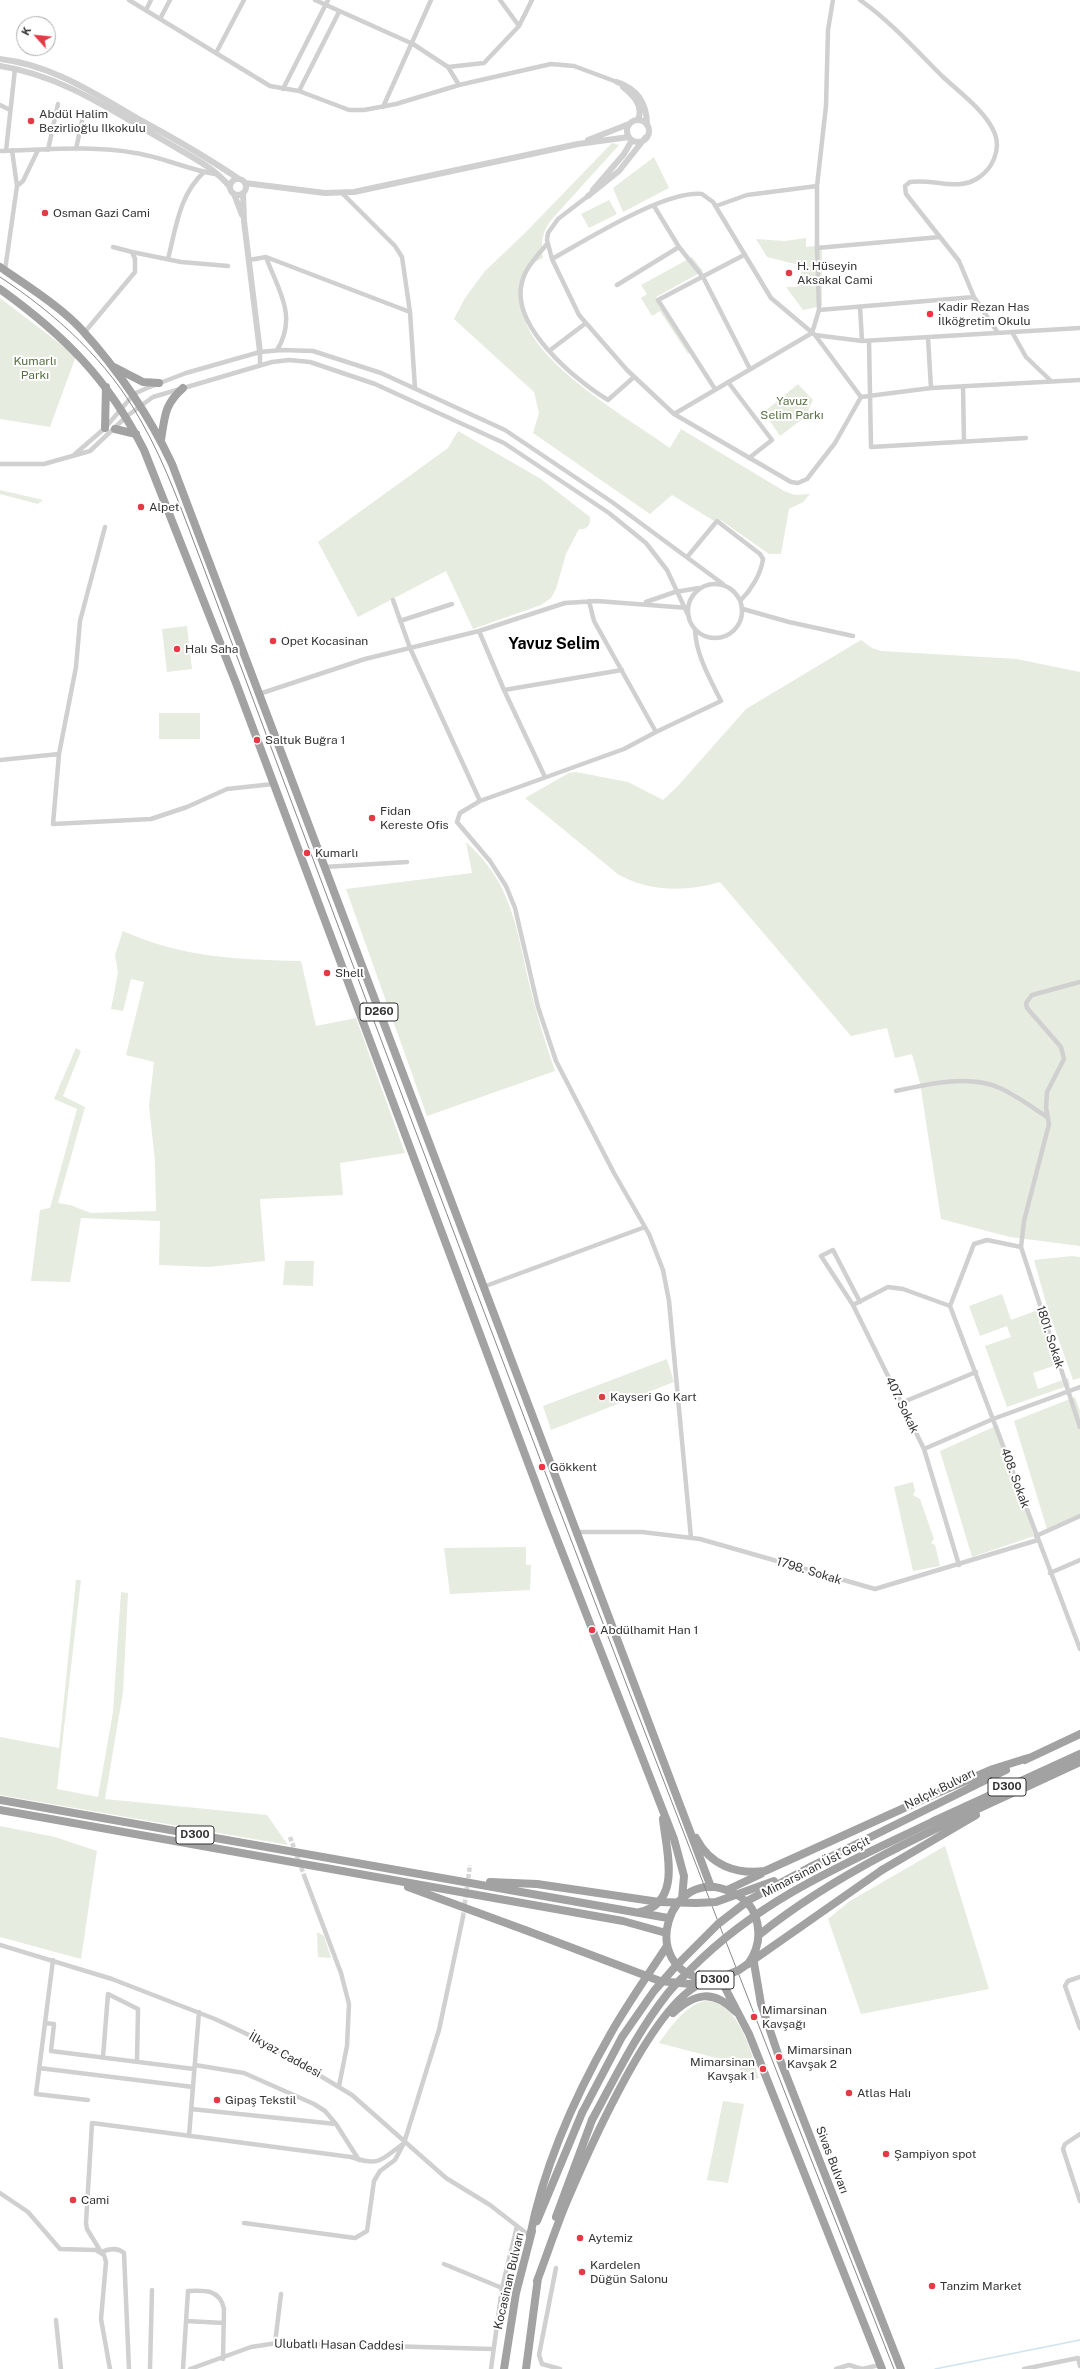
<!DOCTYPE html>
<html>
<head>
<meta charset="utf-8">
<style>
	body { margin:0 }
	#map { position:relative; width:1080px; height:2369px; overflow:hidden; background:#fff; font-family:"Public Sans",sans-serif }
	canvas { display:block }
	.north { position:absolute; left:16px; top:16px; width:40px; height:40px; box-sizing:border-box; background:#fff; border:1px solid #adadad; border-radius:50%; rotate:297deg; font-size:11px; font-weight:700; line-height:16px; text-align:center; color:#333 }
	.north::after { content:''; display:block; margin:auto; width:14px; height:18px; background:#e63946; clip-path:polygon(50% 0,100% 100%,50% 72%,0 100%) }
</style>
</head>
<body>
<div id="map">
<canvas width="1080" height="2369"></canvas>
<div class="north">K</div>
</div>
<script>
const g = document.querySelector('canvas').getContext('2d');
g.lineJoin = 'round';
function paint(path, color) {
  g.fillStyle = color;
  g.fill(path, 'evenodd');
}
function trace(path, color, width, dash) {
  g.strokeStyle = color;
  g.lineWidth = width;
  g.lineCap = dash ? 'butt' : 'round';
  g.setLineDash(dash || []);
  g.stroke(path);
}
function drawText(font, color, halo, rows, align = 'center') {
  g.font = font + ' "Public Sans",sans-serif';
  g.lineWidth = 4;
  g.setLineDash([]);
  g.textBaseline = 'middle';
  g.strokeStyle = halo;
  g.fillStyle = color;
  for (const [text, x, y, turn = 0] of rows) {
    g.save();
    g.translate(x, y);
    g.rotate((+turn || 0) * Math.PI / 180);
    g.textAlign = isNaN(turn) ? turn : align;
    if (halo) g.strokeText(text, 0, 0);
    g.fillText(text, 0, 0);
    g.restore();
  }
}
const green = new Path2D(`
	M 612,143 L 619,145 L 553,218 C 543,229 540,242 543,258 L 530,264 C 524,281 519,299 524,317 C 538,367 628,418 670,448 L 681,429 L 784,491 L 795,495 L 810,494 L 803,502 L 789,509 L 781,554 L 769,554 L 722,521 L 717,519 L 714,521 L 672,495 L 650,514 L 533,433 L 539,413 L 534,392 L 454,319 L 465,298 L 485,271 L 525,233 Z
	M 654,157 L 669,188 L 623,212 L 613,188 Z
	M 609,200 L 617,214 L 589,228 L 581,214 Z
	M 806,238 L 806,247 L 822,245 L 822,306 L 803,310 L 786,287 L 798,287 L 803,266 L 767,257 L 756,239 L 785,241 Z
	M 692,257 L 703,271 L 656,297 L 693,351 L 688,354 L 660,311 L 652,316 L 641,298 L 647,294 L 641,285 Z
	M 0,298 L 76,356 L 50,427 L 0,419 Z
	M 798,384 L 813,400 L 805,417 L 780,436 L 764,412 Z
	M 458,431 L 541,479 L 590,517 C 591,525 587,530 579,529 L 566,554 L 556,589 L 551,598 L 541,605 L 473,629 L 446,571 L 358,617 L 318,542 L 448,448 Z
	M 0,490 L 43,500 L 38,504 L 0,494 Z
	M 187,626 L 192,669 L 167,672 L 162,629 Z
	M 861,640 L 872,648 L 881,651 L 1017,659 L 1080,672 L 1080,1246 L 1010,1237 L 941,1219 L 920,1083 L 912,1054 L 895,1058 L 887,1028 L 851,1036 L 720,882 C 686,892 651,892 619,875 L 525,798 L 569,773 L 576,772 L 628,782 L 663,800 L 677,787 L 746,709 Z
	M 159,713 L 200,713 L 200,739 L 159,739 Z
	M 466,842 C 512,883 516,927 529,983 C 536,1013 545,1042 555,1071 L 427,1116 L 346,889 L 472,873 Z
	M 123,931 C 180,957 239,960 301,961 L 316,1026 L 356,1018 L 405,1153 L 340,1163 L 343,1195 L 260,1199 L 265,1261 L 209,1267 L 159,1265 L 160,1221 L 81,1218 L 70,1282 L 31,1281 L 40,1210 L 50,1208 L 77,1109 L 54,1099 L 76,1048 L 81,1051 L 63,1096 L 85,1107 L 58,1203 L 70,1205 L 91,1213 L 156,1211 L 155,1161 L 149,1106 L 154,1062 L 126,1055 L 144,982 L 131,979 L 123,1011 L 111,1009 L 118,973 L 115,955 Z
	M 1072,1256 L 1080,1257 L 1080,1378 L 1073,1380 L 1048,1310 L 1034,1260 Z
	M 285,1261 L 314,1261 L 313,1286 L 283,1285 Z
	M 1002,1294 L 1011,1320 L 1043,1308 L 1062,1363 L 1033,1373 L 1038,1389 L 1068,1378 L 1070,1385 L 1007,1407 L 985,1346 L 1011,1337 L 1007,1326 L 980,1336 L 969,1306 Z
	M 667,1359 L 674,1382 L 551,1430 L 543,1406 Z
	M 1075,1397 L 1080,1411 L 1080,1514 L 1047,1529 L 1014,1421 Z
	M 998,1425 L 1037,1535 L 972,1557 L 940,1451 Z
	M 913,1482 L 915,1491 L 913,1495 L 920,1499 L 934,1539 L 931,1543 L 935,1545 L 940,1566 L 913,1571 L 894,1487 Z
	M 526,1547 L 526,1565 L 531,1565 L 530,1590 L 450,1594 L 444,1548 Z
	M 76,1580 L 81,1580 L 57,1789 L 98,1797 L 113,1712 L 121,1592 L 128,1593 L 123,1692 L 105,1799 L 267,1815 L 288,1845 L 0,1795 L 0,1737 L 59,1748 Z
	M 0,1826 L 55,1837 L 97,1851 L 81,1959 L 0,1937 Z
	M 945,1846 L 989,1989 L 861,2014 L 828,1919 L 850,1901 Z
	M 317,1932 L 324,1936 L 331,1958 L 318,1957 Z
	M 705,2001 C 739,2001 751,2052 759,2078 L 749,2080 L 741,2077 L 739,2064 L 659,2043 C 670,2028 685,2005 705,2001 Z
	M 723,2101 L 744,2104 L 728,2183 L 707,2180 Z`);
const stream = new Path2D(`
	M 935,2369 L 1080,2340`);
const minorTunnel = new Path2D(`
	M 290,1837 L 305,1878
	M 463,1917 L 470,1865`);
const minor = new Path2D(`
	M 129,0 L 270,86 L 299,91 L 349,110 L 364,110 L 396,104 L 459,85 L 551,64 L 574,66 L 617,82
	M 315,0 L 413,44 L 448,67 L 459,85
	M 500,0 L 519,26
	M 860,0 C 890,21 916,50 942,76 C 959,92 986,111 995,134 C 1001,151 992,169 978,178 C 957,192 933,178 910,182 L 905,186 L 906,194 L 940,237
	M 146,10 L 151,0
	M 160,19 L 170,0
	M 216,53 L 244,0
	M 448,67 L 484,63 L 519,26 L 532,0
	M 283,89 L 328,0
	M 299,91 L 339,12
	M 0,105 L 10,110
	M 383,107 L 431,0
	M 76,149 L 82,121
	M 12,150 L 17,186
	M 48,150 L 58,104
	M 0,151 C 45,150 91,145 135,153 C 163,157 188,170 216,174
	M 6,151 L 15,69
	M 817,186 L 817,248
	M 342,193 L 395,246 L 402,257 L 410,312 L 415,388
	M 588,196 L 558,219 L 548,233 L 547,240 L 552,259 L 579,315 L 627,370 L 674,414 L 791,482 L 798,483 L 807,479 L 835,443 L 861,397 L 815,335
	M 654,206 L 679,247 L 703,277 L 750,369
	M 716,206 L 747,195 L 817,186 L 826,106 L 828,30 L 833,0
	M 547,244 C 538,255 525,268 522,282 C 510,326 575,380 608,400 L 634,377
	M 132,252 L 181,262 L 228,266
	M 266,257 C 278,290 298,316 277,350
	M 168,259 C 176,228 179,195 204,172
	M 552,259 C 586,240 665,190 702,194 L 713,202 L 771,298 L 815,335 L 862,341 L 1080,328
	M 249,260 L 266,257 L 410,312
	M 5,270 L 17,186 L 23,181 L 38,150
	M 617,285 L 679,247
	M 860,307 L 862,341
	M 819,310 L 817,248 L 940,237 L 959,261 L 974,297
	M 1012,332 L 1026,357 L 1051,381
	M 84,333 L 135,272 L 135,259 L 132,252 L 113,247
	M 928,338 L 931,388
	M 869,341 L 871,447 L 1026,438
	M 549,351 L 586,323
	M 260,352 L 260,364
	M 728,382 L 772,440 L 749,458
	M 963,386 L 964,441
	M 715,389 L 658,300 L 744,255
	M 861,397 L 931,388 L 1080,380
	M 674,414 L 812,333 L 819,310 L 974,297 L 998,333
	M 75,454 L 105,428 L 134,394 L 147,388 L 186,373 L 260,352 L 282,350 L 313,351 L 381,373 L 505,430 L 612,502 L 723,584
	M 0,464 L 44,464 L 90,451 L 127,416 L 153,397 L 272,362 L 289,360 L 310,362 L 375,384 L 504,443 L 609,513 L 646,543 L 667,570 L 689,617
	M 105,527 L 80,621 L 76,667 L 59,754 L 53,824 L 151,819 L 187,807 L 227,789 L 273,784
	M 688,556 L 717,521 L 760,554 L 763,559 C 761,574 751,590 741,600
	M688 611a27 27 0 1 1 54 0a27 27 0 1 1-54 0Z
	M 393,600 L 410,648 L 480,801
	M 589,601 L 594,621 L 656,732 L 721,701 C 710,679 696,655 695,630
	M 646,602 L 675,592 L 699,588
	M 743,609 L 789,622 L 853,636
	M 400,621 L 452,604
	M 479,631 L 504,690 L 545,777
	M 504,690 L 622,670
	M 259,694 L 365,659 L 479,631 L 565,603 L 597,601 L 688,608
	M 656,732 L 624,749 L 480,801 L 460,813 L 457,822 L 490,861 L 506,886 L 515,908 L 538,1007 L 556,1061 L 614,1173 L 649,1234 L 663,1270 L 669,1301 L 691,1538
	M 0,760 L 59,754
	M 324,867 L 407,862
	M 1080,982 L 1032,995 L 1026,1003 L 1027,1008 L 1061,1047 L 1064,1059 L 1047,1092 L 1046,1108 L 1049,1124 L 1024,1221 L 1021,1247 L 1080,1427
	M 896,1091 C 928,1084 969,1074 1000,1088 C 1017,1096 1032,1107 1047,1117
	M 483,1287 L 645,1227
	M 860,1302 L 833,1250 L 821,1256 L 853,1305 L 924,1449 L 959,1565
	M 853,1305 L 888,1287 L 903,1289 L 950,1306
	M 950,1306 L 1080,1649
	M 950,1306 L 974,1244 L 987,1240 L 1021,1247
	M 901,1403 L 976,1372
	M 924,1449 L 993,1419 L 1080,1387
	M 575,1532 L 642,1532 L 700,1539 L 875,1589 L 1038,1540
	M 1036,1536 L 1080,1516
	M 1050,1573 L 1080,1560
	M 305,1878 L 341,1973 L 349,2004 L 347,2046 L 339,2086
	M 0,1945 L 112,1979 L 215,2019 L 266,2043 L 352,2095 L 446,2178 L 490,2205 L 530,2236
	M 53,1960 L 36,2094 L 88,2100
	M 1080,1977 L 1068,1981 L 1065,1986 L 1080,2028
	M 45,2023 L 54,2024 L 51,2051 L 194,2069
	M 103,2057 L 108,1994 L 138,2009 L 137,2061
	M 195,2065 L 244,2073 L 314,2104 L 325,2111 L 336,2124
	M 39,2068 L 193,2087
	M 191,2109 L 336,2124 L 359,2160
	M 1080,2134 L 1065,2144 L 1063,2149 L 1080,2201
	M 189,2136 L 199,2012
	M 0,2193 L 28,2212 L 60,2249 L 96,2250 L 104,2255 L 106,2262 L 101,2319 L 110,2369
	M 244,2223 L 355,2238 L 367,2231 L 374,2181 L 380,2171 L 395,2160 L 404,2143 L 439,2030 L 463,1917
	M 444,2264 L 502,2288
	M 556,2268 L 539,2355 L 542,2364 L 560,2369
	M 56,2320 L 61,2369
	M 186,2321 L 224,2323
	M 275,2343 L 281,2294
	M 129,2369 L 124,2253 C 117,2247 108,2249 101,2252 L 87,2229 L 86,2223 L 92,2123 L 351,2157 C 380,2167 381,2160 404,2143
	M 150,2369 L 152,2290
	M 183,2369 L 188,2291 C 204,2290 220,2289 224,2309 L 223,2359
	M 190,2369 L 251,2347 L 277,2343 L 493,2349
	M 491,2369 L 502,2288 L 517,2226
	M 836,2369 L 849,2365 L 862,2369 L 880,2365
	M 1024,2369 L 1078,2358 L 1080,2366`);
const tertiary = new Path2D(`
	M 0,59 C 53,65 97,95 142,121 C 175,139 208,158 239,179
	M 0,66 C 60,75 111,110 163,140 C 186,154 213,166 230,187
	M 617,82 C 638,89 647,103 647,125
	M 623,87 C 633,95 644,106 638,120
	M627 131a11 11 0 1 1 22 0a11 11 0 1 1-22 0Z
	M 588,140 L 629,124
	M230 187a8 8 0 1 1 16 0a8 8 0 1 1-16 0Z
	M 245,183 L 325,193 L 354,192 L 578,144 L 629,137
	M 593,190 L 624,154 L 632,140
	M 243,193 L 244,221 L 260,352
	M 234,194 L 242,215
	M 588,196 L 619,171 L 645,138`);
const trunk = new Path2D(`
	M 0,267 C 26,285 61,307 82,330 C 119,371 149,415 172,464 L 711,1887
	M 0,289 C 64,335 108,379 144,450 L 236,683 L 548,1516 L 674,1839 L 684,1876 L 682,1899
	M 114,367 L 143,382 L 159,383
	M 105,428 L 106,387
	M 115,429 L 136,434
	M 161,440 C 165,416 164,405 183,388
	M 1025,1760 L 1080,1734
	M 1018,1791 L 1080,1762
	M 0,1800 L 668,1918
	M 0,1810 L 623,1921 L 666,1933
	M 934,1821 L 1080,1754
	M 696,1838 C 710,1865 736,1875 765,1871 L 935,1794 L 993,1769 L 1028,1758
	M 812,1866 L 1006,1770
	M 882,1870 L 976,1815
	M 490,1882 L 537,1884
	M 408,1887 L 525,1930
	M 727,1890 L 761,1874
	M 640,1912 C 683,1902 666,1850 663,1819
	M 759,1935 C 836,1873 931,1830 1021,1789
	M 753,1957 L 761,2004 L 779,2057 L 901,2369
	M 709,1980 C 634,1971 669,1862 731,1892 C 741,1896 751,1904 755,1915 C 761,1932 759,1949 748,1964
	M 721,1980 L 749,2034 L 882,2369
	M 673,2013 C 695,1993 713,1989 736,2012
	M 556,2217 L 592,2120
	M 537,2221 L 582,2113
	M 530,2236 C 544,2165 575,2096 611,2033 C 628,2003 648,1975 667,1946
	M 537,2281 C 547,2255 556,2227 567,2201 C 587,2154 655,1997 704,1983
	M 504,2369 L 516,2293 L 532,2231
	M 526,2369 L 538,2278`);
const tram = new Path2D(`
	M 0,277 C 56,314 108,361 141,421 C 167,466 184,517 203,566 C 429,1169 656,1771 894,2369`);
const trunkBridge = new Path2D(`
	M 537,1884 L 659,1902 L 696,1903 L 716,1902 L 774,1881
	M 525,1930 L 660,1981 L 690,1984 L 713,1981 L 739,1970 L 882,1870
	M 582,2113 L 622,2037 L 654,1991 L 675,1967 L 718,1924 L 749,1900 L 812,1866
	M 592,2120 C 616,2076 637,2032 668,1993 C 675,1984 685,1975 693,1967 C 763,1897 847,1863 934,1821`);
const markers = [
	[31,121,4,"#e63946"],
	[45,213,4,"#e63946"],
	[789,273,4,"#e63946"],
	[930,314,4,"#e63946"],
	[141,507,4,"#e63946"],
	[273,641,4,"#e63946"],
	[177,649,4,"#e63946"],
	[257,740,4,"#e63946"],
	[372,818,4,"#e63946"],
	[307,853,4,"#e63946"],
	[327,973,4,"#e63946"],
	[602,1397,4,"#e63946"],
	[542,1467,4,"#e63946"],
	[592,1630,4,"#e63946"],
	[754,2017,4,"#e63946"],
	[779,2057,4,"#e63946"],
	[763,2069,4,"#e63946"],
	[849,2093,4,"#e63946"],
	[217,2100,4,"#e63946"],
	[886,2154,4,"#e63946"],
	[73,2200,4,"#e63946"],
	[580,2238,4,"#e63946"],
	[582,2272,4,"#e63946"],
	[932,2286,4,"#e63946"]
];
const shields = [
	[379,1012,38],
	[1007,1787,38],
	[195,1835,38],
	[715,1980,38]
];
const shieldNames = [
	["D260",379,1012],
	["D300",1007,1787],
	["D300",195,1835],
	["D300",715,1980]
];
const poiNames = [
	["Abdül Halim",39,114],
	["Bezirlioğlu Ilkokulu",39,128],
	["Osman Gazi Cami",53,213],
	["H. Hüseyin",797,266],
	["Aksakal Cami",797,280],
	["Kadir Rezan Has",938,307],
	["İlköğretim Okulu",938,321],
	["Alpet",149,507],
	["Opet Kocasinan",281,641],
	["Halı Saha",185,649],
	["Saltuk Buğra 1",265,740],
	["Fidan",380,811],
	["Kereste Ofis",380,825],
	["Kumarlı",315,853],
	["Shell",335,973],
	["Kayseri Go Kart",610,1397],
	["Gökkent",550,1467],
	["Abdülhamit Han 1",600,1630],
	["Mimarsinan",762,2010],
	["Kavşağı",762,2024],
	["Mimarsinan",787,2050],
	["Kavşak 2",787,2064],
	["Mimarsinan",755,2062,"right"],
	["Kavşak 1",755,2076,"right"],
	["Atlas Halı",857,2093],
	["Gipaş Tekstil",225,2100],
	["Şampiyon spot",894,2154],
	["Cami",81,2200],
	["Aytemiz",588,2238],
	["Kardelen",590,2265],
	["Düğün Salonu",590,2279],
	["Tanzim Market",940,2286]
];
const parkNames = [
	["Kumarlı",35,361],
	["Parkı",35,375],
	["Yavuz",792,401],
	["Selim Parkı",792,415]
];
const streetNames = [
	["1801. Sokak",1050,1337,72],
	["407. Sokak",902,1405,64],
	["408. Sokak",1015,1478,70],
	["1798. Sokak",809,1571,17],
	["Nalçık Bulvarı",940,1789,-26],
	["Mimarsinan Üst Geçit",816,1867,-27],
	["İlkyaz Caddesi",285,2055,29],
	["Sivas Bulvarı",832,2160,69],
	["Kocasinan Bulvarı",509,2281,-77],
	["Ulubatlı Hasan Caddesi",339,2345,1]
];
const districtNames = [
	["Yavuz Selim",554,644]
];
paint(green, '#e6ecdf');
trace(stream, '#cfe2ee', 1.5);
trace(minorTunnel, '#d6d6d6', 4.5, [4.5, 2]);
trace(minor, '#d0d0d0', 4.5);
trace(tertiary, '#d0d0d0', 6);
trace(trunk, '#a2a2a2', 8);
trace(tram, '#888', 1);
trace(trunkBridge, '#a2a2a2', 8);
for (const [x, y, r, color] of markers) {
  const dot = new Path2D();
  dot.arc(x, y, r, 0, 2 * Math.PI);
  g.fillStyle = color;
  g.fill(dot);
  trace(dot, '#fff', 1.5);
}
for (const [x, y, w] of shields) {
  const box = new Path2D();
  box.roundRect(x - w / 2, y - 9, w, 18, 3);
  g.fillStyle = '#fff';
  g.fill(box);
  trace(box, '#333', 1);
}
drawText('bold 11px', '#333', null, shieldNames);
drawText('12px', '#333', '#fff', poiNames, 'left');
drawText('12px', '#56703f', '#fff', parkNames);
drawText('12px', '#333', '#fff', streetNames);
drawText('bold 16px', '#000', '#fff', districtNames);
</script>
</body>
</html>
